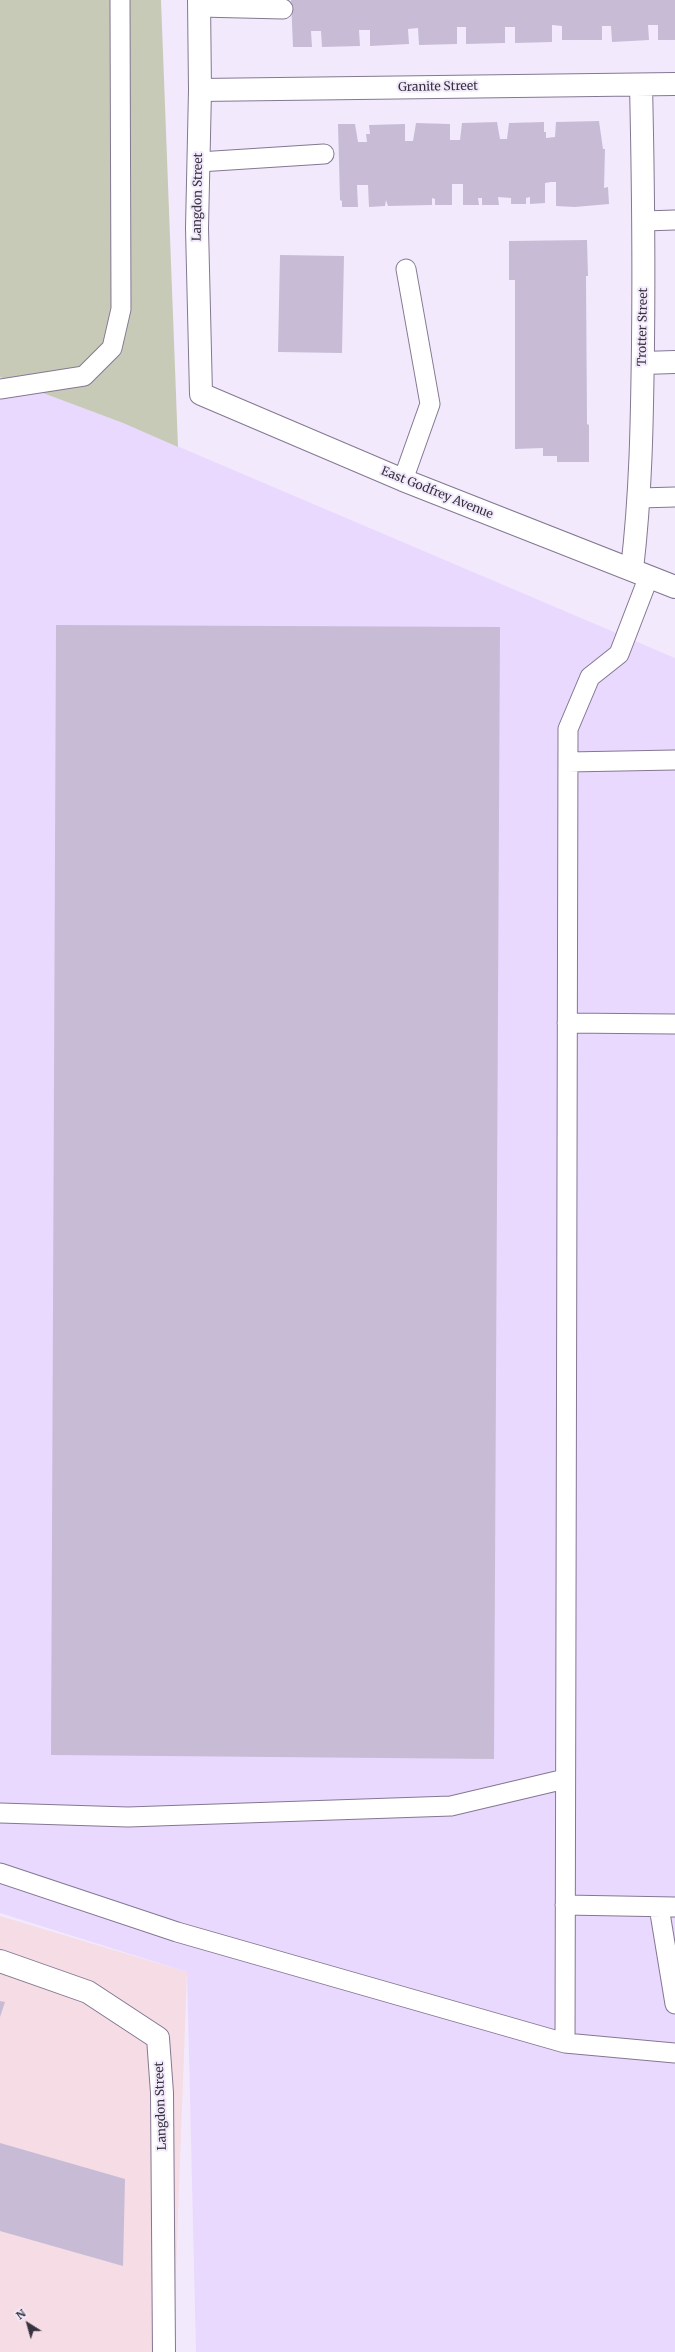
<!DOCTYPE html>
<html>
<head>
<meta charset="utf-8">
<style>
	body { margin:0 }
	#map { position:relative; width:675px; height:2352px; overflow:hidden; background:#f2eafc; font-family:Merriweather,serif }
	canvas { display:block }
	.north { position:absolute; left:8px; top:2304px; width:40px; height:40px; -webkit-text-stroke:3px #f2eafc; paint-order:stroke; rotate:323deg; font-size:11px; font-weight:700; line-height:16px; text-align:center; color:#37323d }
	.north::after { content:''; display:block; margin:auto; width:14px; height:18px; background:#37323d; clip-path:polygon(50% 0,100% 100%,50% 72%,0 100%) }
</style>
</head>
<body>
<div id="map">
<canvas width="675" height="2352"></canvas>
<div class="north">N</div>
</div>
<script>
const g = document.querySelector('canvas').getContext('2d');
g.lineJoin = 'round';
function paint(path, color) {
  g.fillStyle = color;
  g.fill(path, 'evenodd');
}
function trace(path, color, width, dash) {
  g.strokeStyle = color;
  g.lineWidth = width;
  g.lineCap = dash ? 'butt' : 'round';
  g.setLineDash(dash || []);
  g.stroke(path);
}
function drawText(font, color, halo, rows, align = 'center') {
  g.font = font + ' Merriweather,serif';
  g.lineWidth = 4;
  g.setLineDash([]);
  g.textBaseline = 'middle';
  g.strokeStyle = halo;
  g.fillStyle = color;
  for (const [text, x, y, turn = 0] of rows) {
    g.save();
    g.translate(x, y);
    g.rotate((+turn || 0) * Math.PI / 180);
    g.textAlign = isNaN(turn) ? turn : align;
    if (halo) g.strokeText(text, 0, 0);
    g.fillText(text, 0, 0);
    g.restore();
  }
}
const commercial = new Path2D(`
	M 0,1916 L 187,1972 L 173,2352 L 0,2352 Z`);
const built = new Path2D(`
	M 0,377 L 123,423 L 675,658 L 675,2352 L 196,2352 L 187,1972 L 0,1913 Z`);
const green = new Path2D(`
	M 0,0 L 161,0 L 178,447 L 123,423 L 0,377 Z`);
const building = new Path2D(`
	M 291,0 L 675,0 L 675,40 L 658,40 L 658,25 L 648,25 L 649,40 L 612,42 L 611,26 L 602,26 L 602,40 L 562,40 L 562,26 L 552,25 L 552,42 L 515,43 L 515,27 L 505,27 L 505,43 L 466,44 L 466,27 L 457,27 L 457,44 L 419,45 L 418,28 L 408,29 L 409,44 L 370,46 L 370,30 L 359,30 L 360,46 L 322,47 L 321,31 L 311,31 L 312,47 L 293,47 Z
	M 599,121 L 603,149 L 605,149 L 604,188 L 608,187 L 609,204 L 575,207 L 556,206 L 556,182 L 551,182 L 545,183 L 545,203 L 530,204 L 530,197 L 526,198 L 526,204 L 511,204 L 511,198 L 498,197 L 499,205 L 482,205 L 482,198 L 478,198 L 479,205 L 463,205 L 463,184 L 452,184 L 452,205 L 435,205 L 435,199 L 432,198 L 432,205 L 388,206 L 386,200 L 385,206 L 369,207 L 368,185 L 357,185 L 358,207 L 342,207 L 342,201 L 340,200 L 338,124 L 355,124 L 358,142 L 367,142 L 366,134 L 370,134 L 369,125 L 405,124 L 405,141 L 413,141 L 416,123 L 450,124 L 450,140 L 460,140 L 462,123 L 497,122 L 500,139 L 507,139 L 509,123 L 544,122 L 544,132 L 546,132 L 546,138 L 555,137 L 556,122 Z
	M 587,240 L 588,276 L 586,276 L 587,424 L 589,425 L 589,462 L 557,462 L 557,456 L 543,456 L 543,448 L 515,449 L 515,280 L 509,280 L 509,241 Z
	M 280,255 L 344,256 L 342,353 L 278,352 Z
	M 56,625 L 500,627 L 494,1759 L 51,1755 Z
	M 0,2001 L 5,2002 L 0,2017 Z
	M 0,2143 L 125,2179 L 123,2266 L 0,2231 Z`);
const lane = new Path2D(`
	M 200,7 L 283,9
	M 199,162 L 324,154
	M 644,221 L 675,220
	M 0,389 L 84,376 L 112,348 L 121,309 L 120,0
	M 403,480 L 430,404 L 406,269
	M 640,498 L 675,497
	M 649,576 L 619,654 L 590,677 L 568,729 L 565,2043 L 675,2053
	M 568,762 L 675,760
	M 567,1023 L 675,1024
	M 0,1813 L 128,1817 L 451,1806 L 565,1779
	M 0,1873 L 177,1932 L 565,2043
	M 565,1905 L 675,1907
	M 659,1907 L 675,2004`);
const street = new Path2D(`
	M 200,90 L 675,84
	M 643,363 L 675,362
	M 632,569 C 641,494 642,420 643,345 C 644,259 643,172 641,85
	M 0,1961 L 88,1992 L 158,2038 L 162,2093 L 164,2352`);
const secondary = new Path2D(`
	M 199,0 L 200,90 L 197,228 L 201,394 L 403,480 L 675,587`);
const streetNames = [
	["Granite Street",438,87,-1],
	["Langdon Street",198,197,-89],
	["Trotter Street",643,327,-89],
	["East Godfrey Avenue",437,493,22],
	["Langdon Street",161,2106,-92]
];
paint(commercial, '#f5dce5');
paint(built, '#ead9fe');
paint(green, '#c8cab8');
paint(building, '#c7bbd6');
trace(lane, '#847792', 21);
trace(street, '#847792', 24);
trace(secondary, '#847792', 24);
trace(lane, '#fff', 19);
trace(street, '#fff', 22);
trace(secondary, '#fff', 22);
drawText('12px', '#37323d', '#f2eafc', streetNames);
</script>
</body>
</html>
